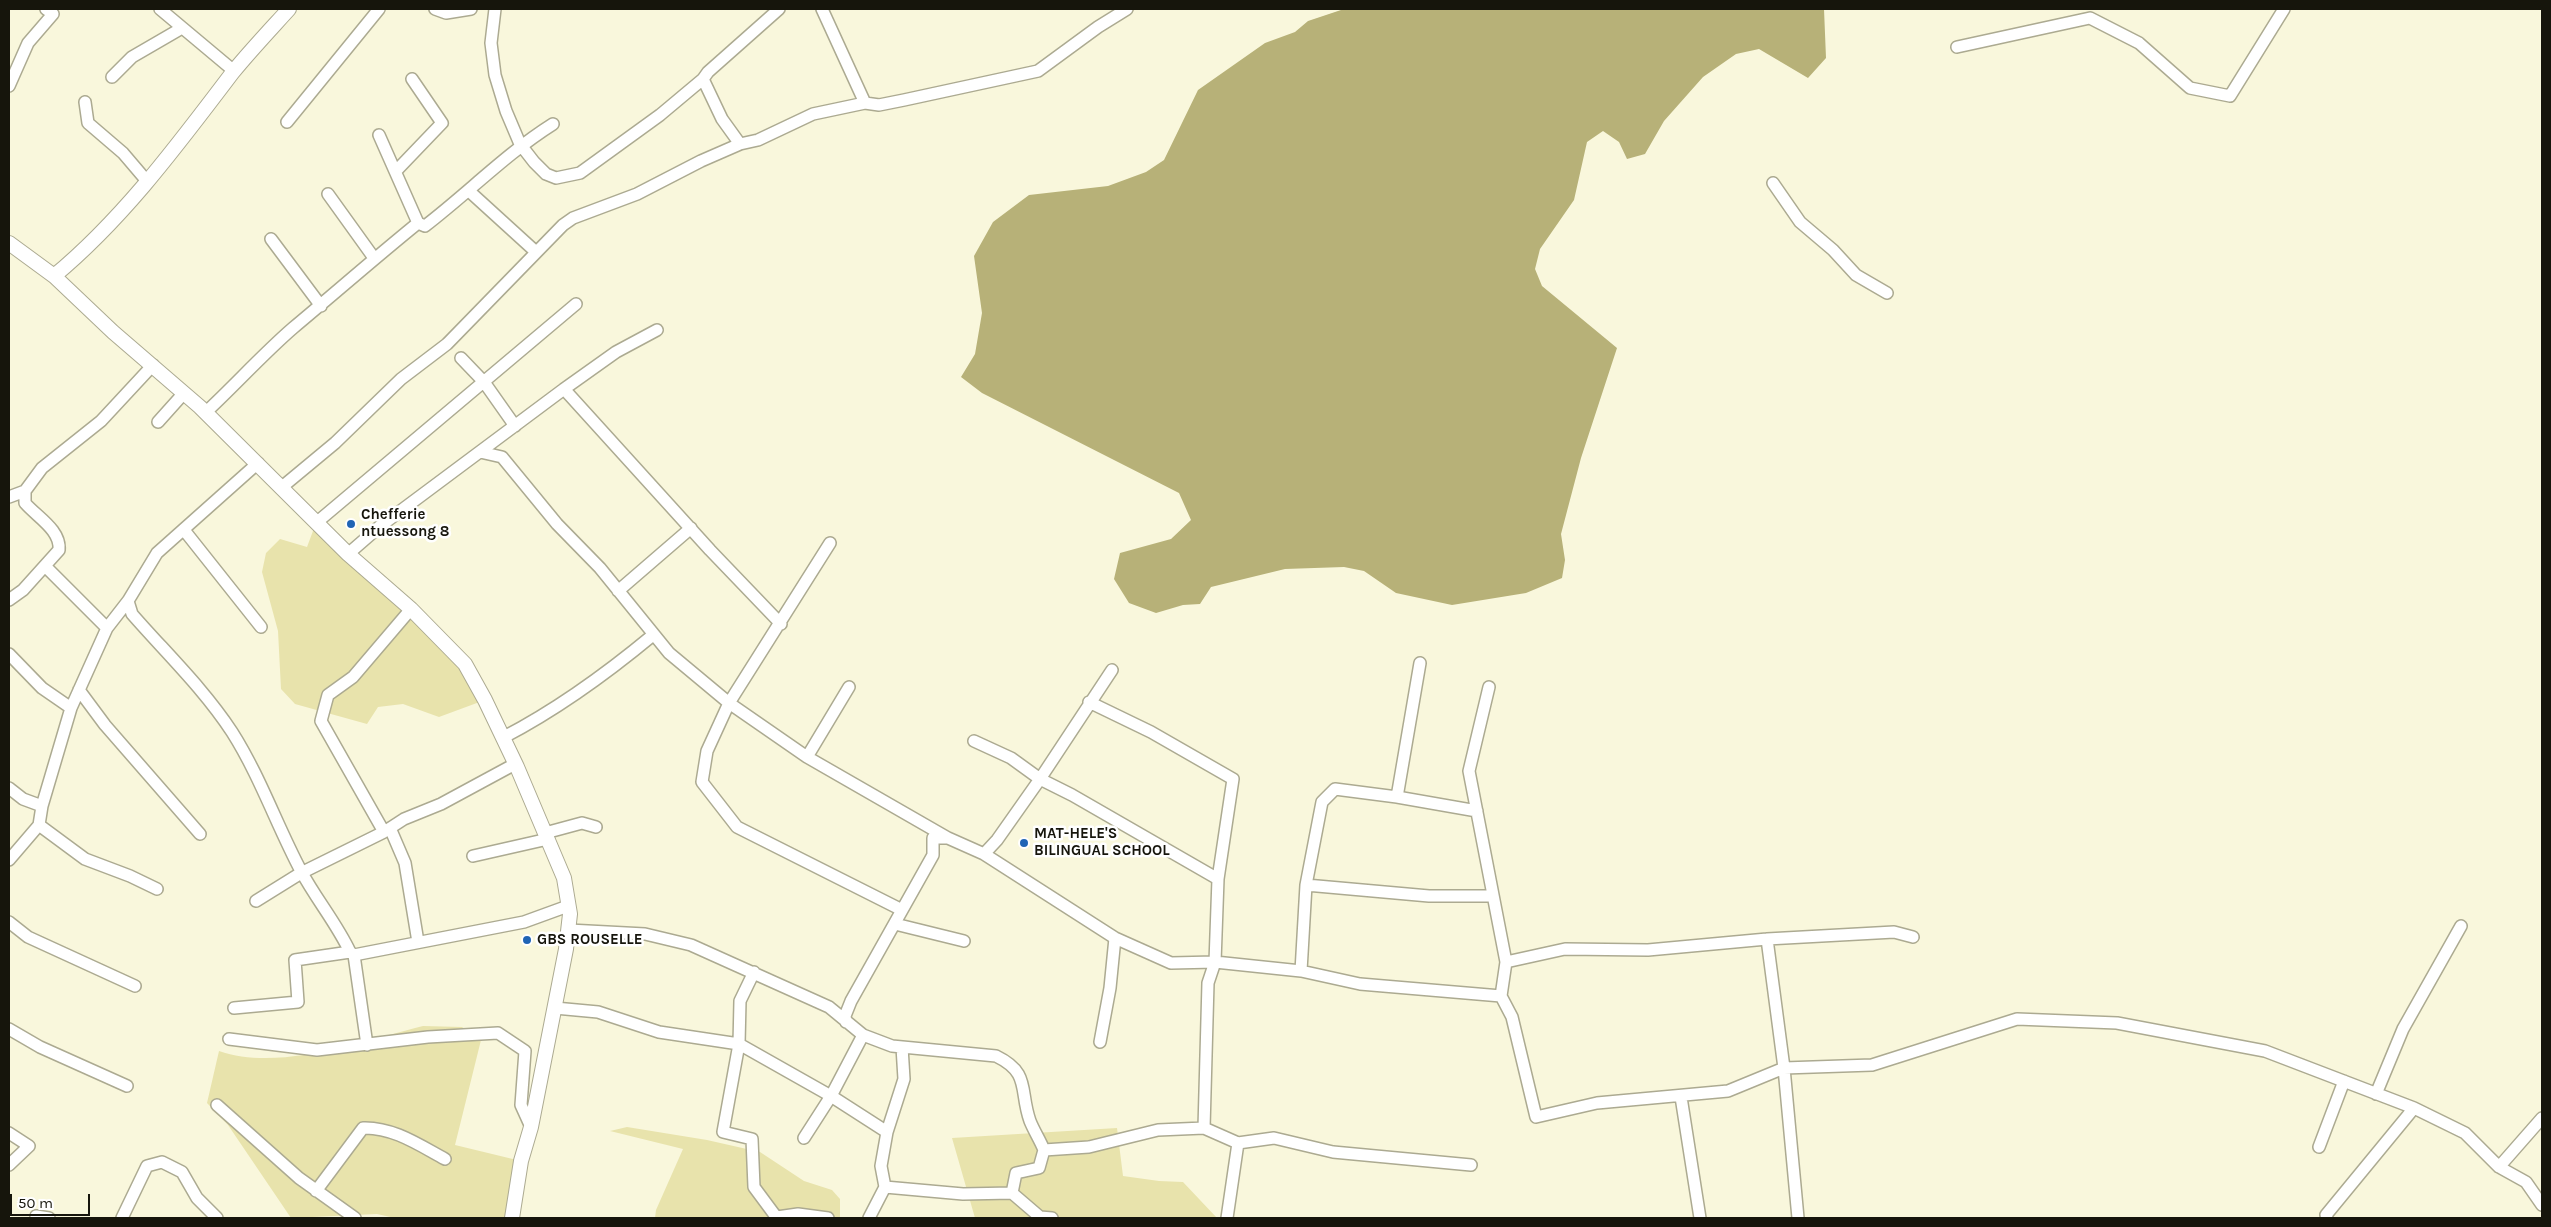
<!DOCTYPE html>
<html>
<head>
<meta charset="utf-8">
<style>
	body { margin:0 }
	#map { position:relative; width:2551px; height:1227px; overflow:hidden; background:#f9f7dc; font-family:Karla,sans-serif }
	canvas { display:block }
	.frame { position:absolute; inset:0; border:10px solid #16150c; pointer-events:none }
	.scale { position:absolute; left:10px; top:1194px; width:80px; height:22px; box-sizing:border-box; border:2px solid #16150c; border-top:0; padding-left:6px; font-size:15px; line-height:18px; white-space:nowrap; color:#16150c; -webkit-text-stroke:4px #fff; paint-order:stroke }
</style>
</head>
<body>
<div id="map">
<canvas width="2551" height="1227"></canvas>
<div class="frame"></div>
<div class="scale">50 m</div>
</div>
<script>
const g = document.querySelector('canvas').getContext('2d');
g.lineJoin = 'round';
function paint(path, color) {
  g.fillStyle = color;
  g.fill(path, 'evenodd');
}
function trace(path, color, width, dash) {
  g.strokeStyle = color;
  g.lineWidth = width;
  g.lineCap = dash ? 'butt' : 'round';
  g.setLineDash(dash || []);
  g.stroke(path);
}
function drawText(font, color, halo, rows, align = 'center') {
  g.font = font + ' Karla,sans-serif';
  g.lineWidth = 5;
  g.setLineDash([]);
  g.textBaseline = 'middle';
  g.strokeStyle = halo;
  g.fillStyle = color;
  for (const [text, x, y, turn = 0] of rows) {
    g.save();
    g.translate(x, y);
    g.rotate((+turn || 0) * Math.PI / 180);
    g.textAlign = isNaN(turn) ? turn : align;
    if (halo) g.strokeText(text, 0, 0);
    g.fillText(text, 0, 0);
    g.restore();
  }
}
const green = new Path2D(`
	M 316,523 L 465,664 L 485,700 L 439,717 L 403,704 L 378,707 L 367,724 L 295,704 L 281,689 L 278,631 L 262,572 L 266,553 L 280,539 L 307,547 Z
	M 423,1026 L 462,1027 L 481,1040 L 455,1145 L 521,1161 L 513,1218 L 395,1218 L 377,1214 L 291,1218 L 228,1125 L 207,1103 L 219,1051 C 279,1072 362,1041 423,1026 Z
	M 627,1127 L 707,1140 L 760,1152 L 804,1181 L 832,1190 L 840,1199 L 840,1218 L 655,1218 L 656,1210 L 683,1149 L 610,1131 Z
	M 1117,1128 L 1123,1176 L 1159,1181 L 1183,1182 L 1217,1218 L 975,1218 L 952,1138 Z`);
const forest = new Path2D(`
	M 1344,9 L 1824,9 L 1826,58 L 1808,78 L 1759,49 L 1736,54 L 1703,77 L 1664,121 L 1645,154 L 1627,159 L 1619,142 L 1603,131 L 1587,142 L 1574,200 L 1540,249 L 1535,269 L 1542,286 L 1617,348 L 1581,458 L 1561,534 L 1565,560 L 1562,578 L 1526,593 L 1452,605 L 1396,593 L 1364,571 L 1344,567 L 1285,569 L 1211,587 L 1200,604 L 1183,605 L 1156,613 L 1129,603 L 1114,579 L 1120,553 L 1171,539 L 1191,520 L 1179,493 L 982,393 L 961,377 L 975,354 L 982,313 L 974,256 L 993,222 L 1029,195 L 1108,186 L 1146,172 L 1164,160 L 1198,90 L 1265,43 L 1295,32 L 1308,21 Z`);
const minor = new Path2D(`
	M 160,9 L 234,71
	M 435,9 L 446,13 L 471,9
	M 495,9 L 491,43 L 495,75 L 506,111 L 520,144 L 534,162 L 546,174 L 556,178 L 580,173 L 660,115 L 703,79 L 708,72 L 779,9
	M 822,9 L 865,103
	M 1957,47 L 2090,18 L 2139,43 L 2190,88 L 2230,96 L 2284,9
	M 112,77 L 132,57 L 182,28
	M 703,79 L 722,119 L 740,144
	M 9,86 L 28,43 L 53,14 L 46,9
	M 85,102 L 88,123 L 123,153 L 146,180
	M 287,122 L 379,9
	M 379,135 L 418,223 L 425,226 C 468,193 507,153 553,124
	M 396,171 L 442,123 L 412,79
	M 1773,183 L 1800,222 L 1833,250 L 1856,275 L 1887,293
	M 469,191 L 536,252
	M 328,194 L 374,258
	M 271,239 L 321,306
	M 461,358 L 484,382 L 515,426
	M 564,389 L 710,550 L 781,624
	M 206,412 C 235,385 263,354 293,328 C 335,293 376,257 418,223
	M 158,422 L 184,393
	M 480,452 L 502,457 L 557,524 L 600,568 L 669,653 L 729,703 L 807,757 L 948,838 L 984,854 L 1115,938 L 1171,963 L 1215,962 L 1301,971 L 1360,984 L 1501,996 L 1512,1017 L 1536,1117 L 1597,1103 L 1728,1091 L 1784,1068 L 1872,1065 L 2017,1019 L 2117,1023 L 2265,1051 L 2414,1108 L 2465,1133 L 2499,1167 L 2526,1182 L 2542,1205
	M 282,487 L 335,443 L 401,379 L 447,344 L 563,225 L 573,218 L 637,194 L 701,161 L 740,144 L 758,140 L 813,114 L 865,103 L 879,105 L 904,100 L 1038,71 L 1098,27 L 1127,9
	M 9,497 L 25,491
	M 316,523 L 576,304
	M 184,530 L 261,627
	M 830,543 L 729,703 L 707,751 L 702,782 L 737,827 L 902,910
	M 348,554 L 379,527 L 564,389 L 616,352 L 657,330
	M 46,567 L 107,628
	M 618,591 L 691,528
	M 9,600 L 23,590 L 59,550 C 61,530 37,517 25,503 L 25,491 L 42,468 L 101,421 L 153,365
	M 128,601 L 132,614 C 166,653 203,688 232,732 C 260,776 277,826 301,871 C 316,899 337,924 350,952
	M 9,654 L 42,688 L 71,708
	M 1112,670 L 1040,779 L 1072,795 L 1218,879
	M 1489,687 L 1469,771 L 1506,962 L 1501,996
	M 79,690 L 105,725 L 200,834
	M 1089,702 L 1151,732 L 1233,779 L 1218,879 L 1215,962 L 1208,983 L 1204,1128
	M 504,737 C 558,709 606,674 653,635
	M 974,741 L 1011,758 L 1040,779 L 997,840 L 984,854
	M 807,757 L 849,687
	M 9,788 L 23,799 L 42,806
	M 1397,797 L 1420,663
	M 39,825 L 85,859 L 130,876 L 157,889
	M 390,828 L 405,863 L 418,942
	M 384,832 L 321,721 L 328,695 L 353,677 L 411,609
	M 545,833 L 582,823 L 596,827
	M 473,856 L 548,839
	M 9,860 L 39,825 L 42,806 L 71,708 L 107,628 L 128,601 L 157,553 L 258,463
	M 1306,885 L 1429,896 L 1492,896
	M 256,901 L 301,873 L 384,832 L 404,819 L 441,804 L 515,764
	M 9,922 L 28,937 L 135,986
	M 895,924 L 964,941
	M 569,930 L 645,934 L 691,945 L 829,1007 L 863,1035 L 892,1046 L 996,1056 C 1031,1073 1019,1090 1030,1121 C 1034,1131 1040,1140 1044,1150 L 1039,1168 L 1016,1173 L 1012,1193 L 1040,1217 L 1052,1218
	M 1767,939 L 1784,1068 L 1798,1218
	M 354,955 L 367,1045
	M 1506,962 L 1565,949 L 1648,950 L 1767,939 L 1894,932 L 1913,937
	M 1301,971 L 1306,885 L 1322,802 L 1335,789 L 1397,797 L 1477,811
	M 754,972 L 740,1001 L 739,1044 L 723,1132 L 752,1139 L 754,1187 L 777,1218
	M 234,1008 L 298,1002 L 295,960 L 350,952 L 354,955 L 524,922 L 568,906
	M 555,1008 L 598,1012 L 659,1032 L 739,1044 L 831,1096 L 887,1132
	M 846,1022 L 845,1016 L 851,1001 L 933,855 L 933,838 L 946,838
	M 9,1029 L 40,1047 L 127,1086
	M 229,1039 L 317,1050 L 428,1037 L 498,1033 L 525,1051 L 521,1105 L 531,1127
	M 1100,1042 L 1110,988 L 1115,938
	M 2376,1094 L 2403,1029 L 2461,926
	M 1681,1097 L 1700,1218
	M 217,1105 L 299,1178 L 355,1218
	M 9,1133 L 29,1146 L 9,1165
	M 804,1138 L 831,1096 L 863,1035
	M 1238,1143 L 1274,1138 L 1333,1152 L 1471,1165
	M 2319,1147 L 2344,1081
	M 1044,1150 L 1089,1147 L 1158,1130 L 1204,1128 L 1238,1143 L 1227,1218
	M 2499,1167 L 2542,1118
	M 885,1187 L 963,1194 L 1012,1193
	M 316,1191 L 363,1128 C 393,1127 419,1145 445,1159
	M 36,1216 L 49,1218
	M 777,1217 L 798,1214 L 828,1218
	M 122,1218 L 147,1166 L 162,1162 L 182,1172 L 197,1198 L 217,1218
	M 869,1218 L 885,1187 L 881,1166 L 887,1132 L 904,1079 L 902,1047
	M 2327,1218 L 2326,1215 L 2414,1108`);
const tertiary = new Path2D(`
	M 9,243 L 54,276 L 113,332 L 200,407 L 348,554 L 411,609 L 465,664 L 485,700 L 517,767 L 564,878 L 570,914 L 566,949 L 531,1127 L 521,1161 L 512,1218
	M 54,276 C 124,218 179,143 233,72 C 251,50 270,30 289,9`);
const markers = [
	[351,524,5,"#2064b5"],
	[1024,843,5,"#2064b5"],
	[527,940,5,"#2064b5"]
];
const poiNames = [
	["Chefferie",361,515],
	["ntuessong 8",361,532],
	["MAT-HELE'S",1034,834],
	["BILINGUAL SCHOOL",1034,851],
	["GBS ROUSELLE",537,940]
];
paint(green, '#e8e3ac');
paint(forest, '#b7b178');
trace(minor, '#acaa91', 14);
trace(tertiary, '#acaa91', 16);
trace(minor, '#fff', 11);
trace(tertiary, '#fff', 14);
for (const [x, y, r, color] of markers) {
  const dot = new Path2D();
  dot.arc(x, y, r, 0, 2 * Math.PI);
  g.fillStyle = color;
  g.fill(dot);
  trace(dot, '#fff', 2);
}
drawText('bold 15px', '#16150c', '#fff', poiNames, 'left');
</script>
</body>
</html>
